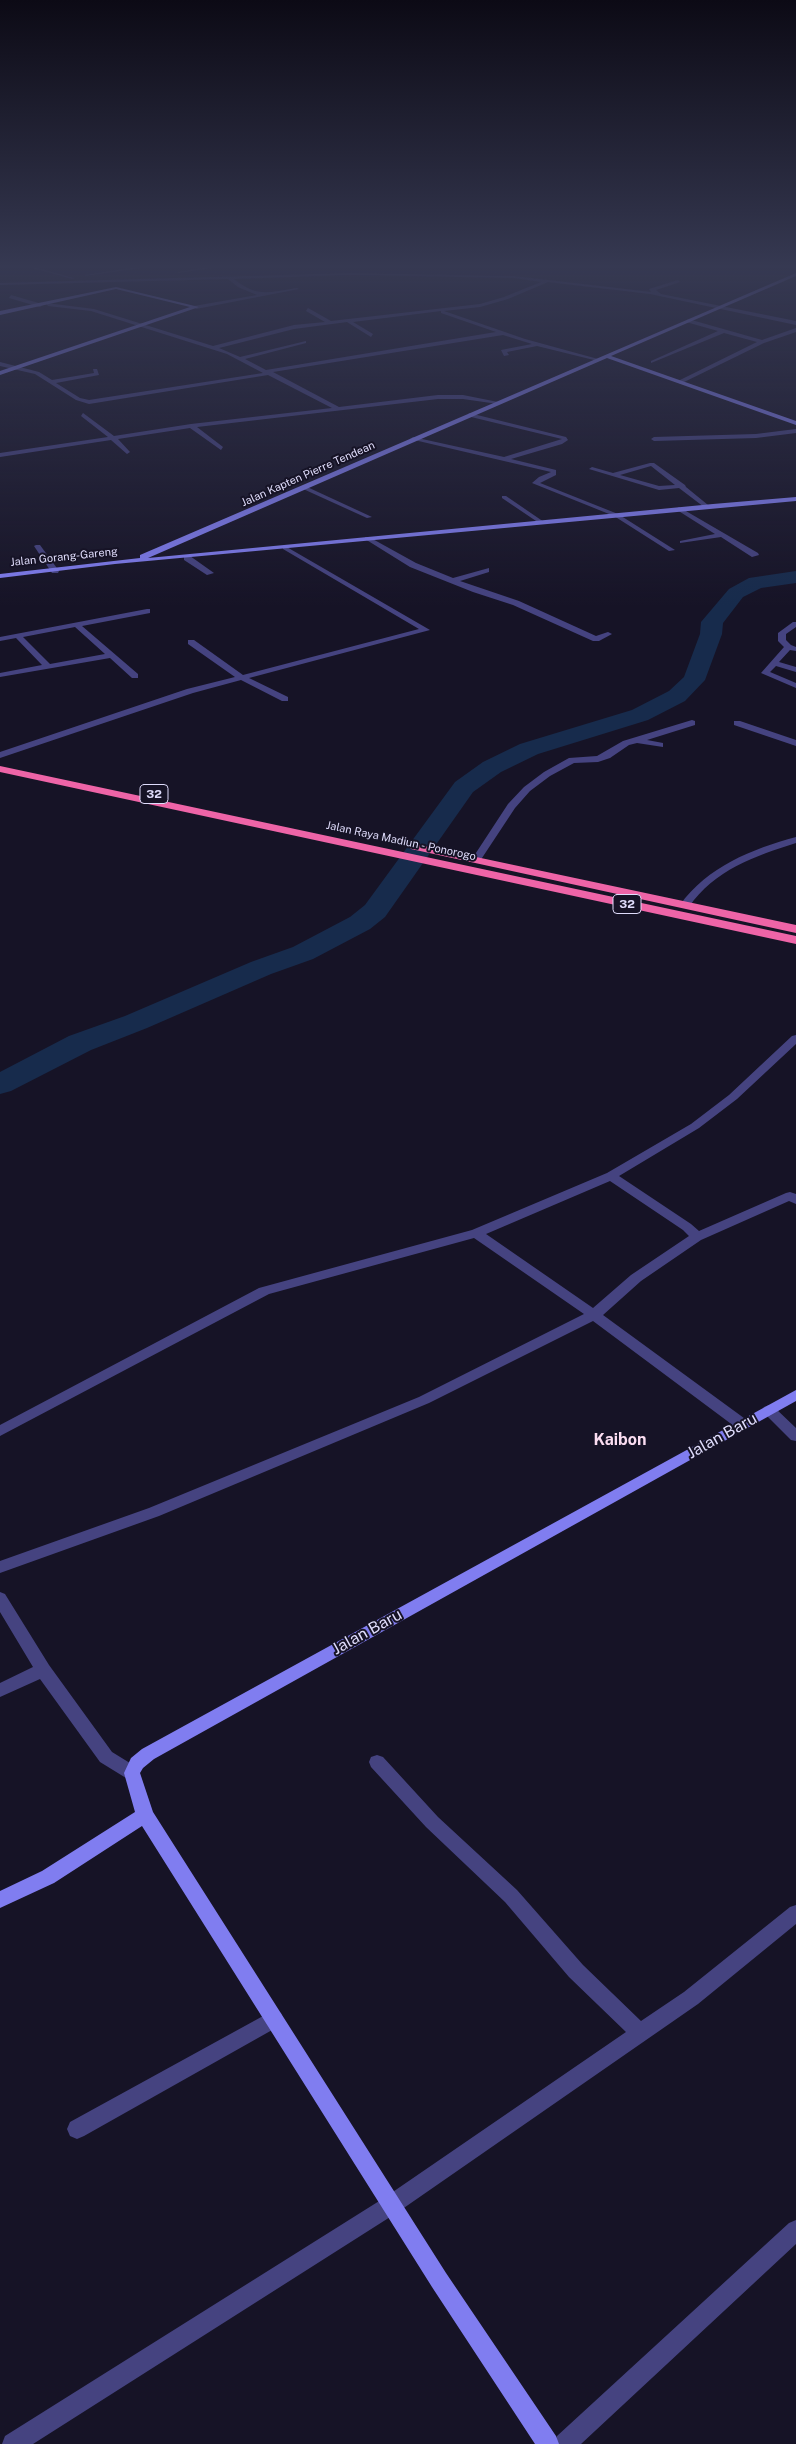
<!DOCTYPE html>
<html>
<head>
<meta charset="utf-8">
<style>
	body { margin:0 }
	canvas { display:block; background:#161326 }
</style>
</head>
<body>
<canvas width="796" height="2444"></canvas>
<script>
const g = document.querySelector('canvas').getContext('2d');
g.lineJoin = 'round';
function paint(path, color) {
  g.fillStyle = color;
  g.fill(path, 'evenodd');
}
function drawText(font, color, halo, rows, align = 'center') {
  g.font = font + ' "Public Sans",sans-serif';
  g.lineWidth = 4;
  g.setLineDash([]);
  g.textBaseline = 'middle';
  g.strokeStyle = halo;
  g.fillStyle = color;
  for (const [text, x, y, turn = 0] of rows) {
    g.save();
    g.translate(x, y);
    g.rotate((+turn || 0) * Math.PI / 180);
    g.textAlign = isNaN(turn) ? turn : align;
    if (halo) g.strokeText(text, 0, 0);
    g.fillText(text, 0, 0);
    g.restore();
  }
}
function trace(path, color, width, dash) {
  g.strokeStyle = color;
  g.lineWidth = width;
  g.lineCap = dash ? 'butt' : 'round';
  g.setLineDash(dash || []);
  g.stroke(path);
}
const river = new Path2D(`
	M 796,571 L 796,583 L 761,588 L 743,597 L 723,623 L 722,634 L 705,680 L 685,701 L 648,720 L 538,754 L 501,772 L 473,792 L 385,917 L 370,929 L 313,959 L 271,974 L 147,1028 L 91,1050 L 11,1091 L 0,1094 L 0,1072 L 69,1036 L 125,1016 L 251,962 L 293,947 L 350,917 L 365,905 L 455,782 L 483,762 L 520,744 L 632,710 L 669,691 L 684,677 L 700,634 L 701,622 L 729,589 L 749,578 Z`);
const street = new Path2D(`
	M 17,264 L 24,264 L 74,278 L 72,279 Z
	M 157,264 L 162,265 L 86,276 L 84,275 Z
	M 227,264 L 239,264 L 179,273 L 177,272 Z
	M 350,273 L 514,276 L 651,292 L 649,289 L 678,280 L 680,282 L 656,290 L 661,294 L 796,321 L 796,325 L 650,294 L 548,282 L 508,299 L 480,307 L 444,311 L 525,339 L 598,359 L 598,361 L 537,346 L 507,352 L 509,355 L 504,356 L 501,350 L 532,344 L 503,335 L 273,372 L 339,407 L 438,395 L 463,395 L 498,402 L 498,404 L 463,399 L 438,399 L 197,427 L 223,447 L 221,450 L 190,428 L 118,439 L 130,452 L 127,454 L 111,440 L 0,457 L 0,453 L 108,437 L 81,416 L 83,413 L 114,436 L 191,424 L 332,408 L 268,375 L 89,404 L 76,400 L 35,374 L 0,366 L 0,362 L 39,372 L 52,380 L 94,373 L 93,369 L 97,369 L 99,375 L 56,383 L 80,398 L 89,400 L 263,373 L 227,354 L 91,311 L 48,306 L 46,303 L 94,309 L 213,346 L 294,325 L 325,322 L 306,311 L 308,308 L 331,321 L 480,304 L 504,297 L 541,282 L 514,278 L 350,275 L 234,279 C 257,298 270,292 297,288 L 299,289 L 196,309 L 194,306 L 257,295 L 238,287 L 228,279 L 0,285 L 0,283 ZM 441,311 L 441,313 L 496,332 L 266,370 L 245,359 L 306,343 L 306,341 L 240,357 L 219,348 L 294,329 L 347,322 L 371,337 L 373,334 L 353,322 Z
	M 11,295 L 42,304 L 43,305 L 40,307 L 9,298 Z
	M 688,319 L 762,340 L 796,328 L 796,332 L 764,343 L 680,384 L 678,381 L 757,342 L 724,333 L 651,363 L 651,361 L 718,331 L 686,322 Z
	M 469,413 L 566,437 L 568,440 L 562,444 L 511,459 L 556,470 L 556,475 L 540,483 L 618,514 L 675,550 L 669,551 L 614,516 L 532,483 L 539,477 L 551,472 L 410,439 L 413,437 L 504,457 L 562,439 L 467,416 Z
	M 796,429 L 796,433 L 756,438 L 654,441 L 651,439 L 654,437 L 756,434 Z
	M 650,463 L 654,463 L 685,485 L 686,487 L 708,505 L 708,507 L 704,507 L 679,488 L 659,490 L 589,469 L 592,467 L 613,473 ZM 651,466 L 675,485 L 659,486 L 620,475 Z
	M 301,486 L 305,486 L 372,517 L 367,518 L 301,488 Z
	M 502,496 L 506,496 L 544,522 L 539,523 L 502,498 Z
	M 679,507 L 758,553 L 759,555 L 752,557 L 721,537 L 680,543 L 680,541 L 715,534 L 677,510 L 676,509 Z
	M 365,537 L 369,537 L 416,563 L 453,578 L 489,568 L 489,572 L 460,581 L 519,601 L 596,636 L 608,632 L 612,634 L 599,641 L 593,641 L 513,605 L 473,592 L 410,567 L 365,539 Z
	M 36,545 L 40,545 L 59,571 L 58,573 L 52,573 L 34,546 Z
	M 285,546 L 430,630 L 249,678 L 288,697 L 288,701 L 282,701 L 241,680 L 193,693 L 0,758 L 0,752 L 187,689 L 235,677 L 188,644 L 188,640 L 194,640 L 243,675 L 419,629 L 283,549 L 283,547 Z
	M 184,556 L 190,556 L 214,573 L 207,575 L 184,560 Z
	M 147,609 L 150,609 L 150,613 L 82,626 L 138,674 L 138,678 L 132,678 L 110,658 L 0,677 L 0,673 L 42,665 L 16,638 L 0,641 L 0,637 ZM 75,627 L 105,654 L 50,664 L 23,637 Z
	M 793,622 L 796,622 L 796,627 L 786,634 L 786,640 L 791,645 L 796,647 L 796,651 L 790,650 L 779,662 L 796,667 L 796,672 L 776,666 L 770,672 L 796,683 L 796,688 L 761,673 L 784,647 L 778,641 L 778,633 Z
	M 692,720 L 695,721 L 695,725 L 647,740 L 663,743 L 663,747 L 637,743 L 629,745 L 610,758 L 598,762 L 574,763 L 550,776 L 530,791 L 515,808 L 480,861 L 474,861 L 472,859 L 508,804 L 524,787 L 544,772 L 569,758 L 597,756 L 623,741 Z
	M 734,721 L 740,721 L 796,740 L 796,746 L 734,725 Z
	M 796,837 L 796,843 C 755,856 714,870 689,907 L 681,907 L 680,905 C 707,867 752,849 796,837 Z
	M 796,1035 L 796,1044 L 737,1099 L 699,1128 L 619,1176 L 691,1224 L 699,1231 L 786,1193 L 790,1192 L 796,1194 L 796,1204 L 789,1201 L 701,1240 L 641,1281 L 603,1315 L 748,1421 L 750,1425 L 748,1429 L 738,1429 L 593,1321 L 429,1403 L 159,1516 L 0,1573 L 0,1561 L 149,1508 L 419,1397 L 584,1314 L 474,1238 L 269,1294 L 0,1436 L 0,1425 L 259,1288 L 472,1230 L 607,1173 L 691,1124 L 729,1095 L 792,1036 ZM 610,1181 L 683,1230 L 689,1236 L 631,1275 L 593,1308 L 486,1234 Z
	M 769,1405 L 774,1407 L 796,1428 L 796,1441 L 791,1440 L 764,1413 L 762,1410 L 764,1407 Z
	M 0,1592 L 5,1594 L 49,1665 L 112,1752 L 138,1768 L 140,1773 L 138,1778 L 132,1780 L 126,1778 L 100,1762 L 40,1679 L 0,1697 L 0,1683 L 33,1667 L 0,1612 Z
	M 377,1755 L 383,1757 L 438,1817 L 517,1890 L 583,1965 L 641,2021 L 684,1992 L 790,1907 L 796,1905 L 796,1924 L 698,2004 L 398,2212 L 33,2444 L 2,2444 L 5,2436 L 384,2198 L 626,2032 L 569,1977 L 505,1902 L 426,1827 L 371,1767 L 369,1762 L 371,1757 Z
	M 274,2010 L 281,2013 L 283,2019 L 281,2025 L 84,2136 L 77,2139 L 70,2136 L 67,2129 L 70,2122 Z
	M 796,2220 L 796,2244 L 581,2444 L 554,2444 L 557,2436 L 789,2223 Z`);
const secondary = new Path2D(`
	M 796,273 L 796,276 L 611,356 L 796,421 L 796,425 L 607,358 L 148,558 L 713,504 L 796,497 L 796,501 L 115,564 L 0,578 L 0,574 L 140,558 L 140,555 Z
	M 116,287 L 199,307 L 0,375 L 0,371 L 190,307 L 116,289 L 0,315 L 0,311 Z
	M 796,1390 L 796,1401 L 154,1759 L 143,1768 L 140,1773 L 153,1812 L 446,2273 L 556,2436 L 559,2444 L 535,2444 L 432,2287 L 142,1826 L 54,1883 L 0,1908 L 0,1891 L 42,1871 L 135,1812 L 124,1773 L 131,1758 L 142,1749 Z`);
const highway = new Path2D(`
	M 0,766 L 796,936 L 796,944 L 0,772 Z
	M 415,844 L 796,925 L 796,933 L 411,849 L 409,847 Z`);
const farStreetnames = [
	["Jalan Kapten Pierre Tendean",308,474,-24],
	["Jalan Gorang-Gareng",64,557,-6],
	["Jalan Raya Madiun - Ponorogo",401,841,12]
];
const shields = [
	[154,794,28],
	[627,904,28]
];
const shieldNames = [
	["32",154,794],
	["32",627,904]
];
const nearStreetnames = [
	["Jalan Baru",722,1436,-29],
	["Jalan Baru",367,1632,-29]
];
const quarterNames = [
	["Kaibon",620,1440]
];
paint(river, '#172b4c');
paint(street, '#454380');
paint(secondary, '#807df0');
paint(highway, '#ee64a7');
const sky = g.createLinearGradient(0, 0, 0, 606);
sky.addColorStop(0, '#0c0a15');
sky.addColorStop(0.44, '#363952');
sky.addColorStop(1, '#36395200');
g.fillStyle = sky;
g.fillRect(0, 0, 796, 606);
drawText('11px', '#dfdcfb', '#161326', farStreetnames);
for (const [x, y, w] of shields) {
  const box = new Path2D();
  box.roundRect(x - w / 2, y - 9.5, w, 19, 4);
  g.fillStyle = '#161326';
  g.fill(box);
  trace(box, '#dfdcfb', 1);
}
drawText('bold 12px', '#dfdcfb', null, shieldNames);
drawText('16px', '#dfdcfb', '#161326', nearStreetnames);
drawText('bold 16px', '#fbddf1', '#161326', quarterNames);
</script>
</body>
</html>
